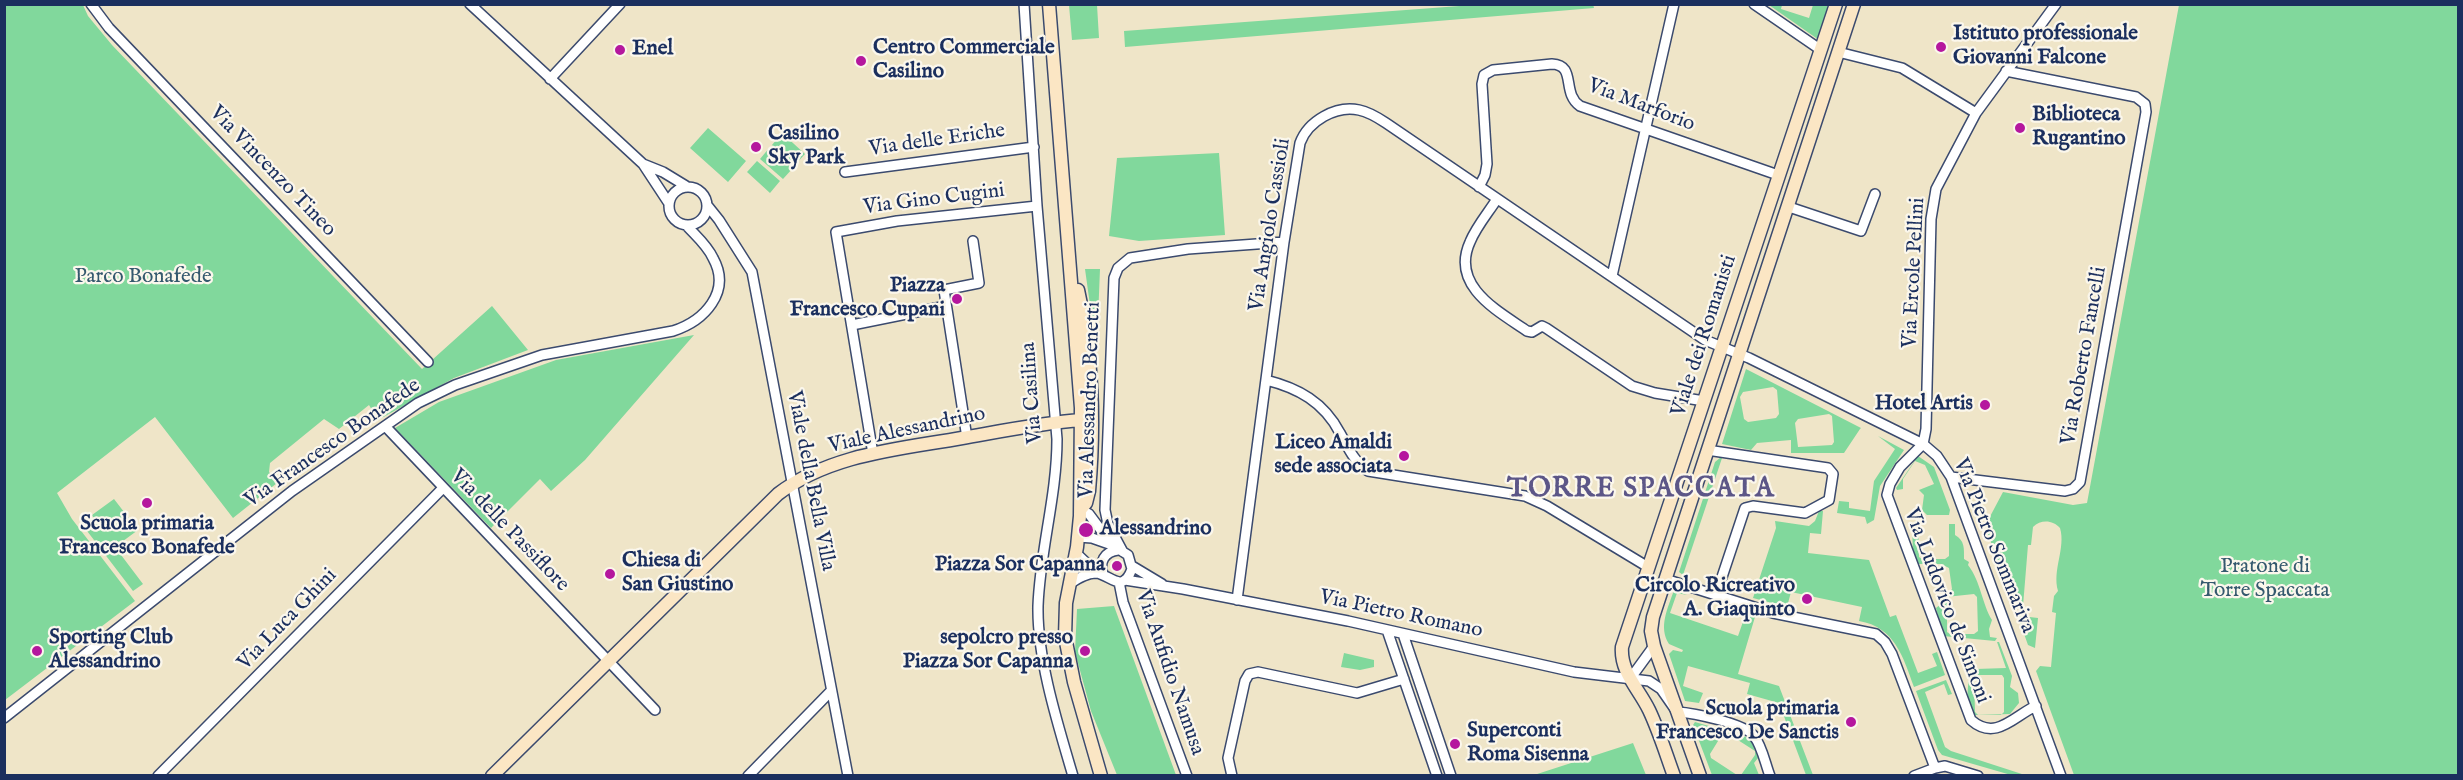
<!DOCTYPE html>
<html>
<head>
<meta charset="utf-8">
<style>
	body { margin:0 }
	#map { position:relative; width:2463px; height:780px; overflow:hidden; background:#efe5c8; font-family:"IM FELL English",serif }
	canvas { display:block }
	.frame { position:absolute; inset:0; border:6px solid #1b2f5e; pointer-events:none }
</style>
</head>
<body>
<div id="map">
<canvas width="2463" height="780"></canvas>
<div class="frame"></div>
</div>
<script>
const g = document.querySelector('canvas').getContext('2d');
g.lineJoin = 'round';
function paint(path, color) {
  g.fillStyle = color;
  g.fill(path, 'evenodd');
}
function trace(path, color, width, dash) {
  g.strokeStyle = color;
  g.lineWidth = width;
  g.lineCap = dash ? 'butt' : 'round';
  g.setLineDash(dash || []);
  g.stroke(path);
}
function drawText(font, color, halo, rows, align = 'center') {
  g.font = font + ' "IM FELL English",serif';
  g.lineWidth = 4.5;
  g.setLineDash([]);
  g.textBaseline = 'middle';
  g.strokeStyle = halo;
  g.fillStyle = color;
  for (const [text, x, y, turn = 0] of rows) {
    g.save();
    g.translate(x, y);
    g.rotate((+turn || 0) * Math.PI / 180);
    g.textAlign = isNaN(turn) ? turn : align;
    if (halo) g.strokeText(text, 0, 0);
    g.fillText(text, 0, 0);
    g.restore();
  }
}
const green = new Path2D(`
	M 1593,4 L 1594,8 L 1125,47 L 1124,31 L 1473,5 Z
	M 5,5 L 83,5 L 88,16 L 112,45 L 422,369 L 492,306 L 528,350 L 454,378 L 378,420 L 369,405 L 339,429 L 324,419 L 270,463 L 269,472 L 277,483 L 233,518 L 155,417 L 57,493 L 72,519 L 135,601 L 5,700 Z
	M 1069,5 L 1097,5 L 1099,38 L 1072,40 Z
	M 1769,5 L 1782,5 L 1781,9 L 1809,18 L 1813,5 L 1828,5 L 1819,40 Z
	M 2179,5 L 2458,5 L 2458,775 L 2074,775 L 2036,671 L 2040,666 L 2051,667 L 2056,613 L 2052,612 L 2054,596 L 2058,591 C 2052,570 2066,548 2060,528 C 2053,520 2041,519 2033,527 L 2031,545 L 2028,545 L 2023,606 L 2016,606 L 2012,600 L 1985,526 L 2003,492 L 2073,505 L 2087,503 Z
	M 708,128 L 746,161 L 728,182 L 690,148 Z
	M 782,133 L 805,154 L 795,165 L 772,145 Z
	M 770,147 L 793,168 L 783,179 L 760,159 Z
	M 1219,153 L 1225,235 L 1139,241 L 1109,236 L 1117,158 Z
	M 757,161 L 780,181 L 770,193 L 747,172 Z
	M 1085,269 L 1100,269 L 1097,343 L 1094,334 Z
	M 694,335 L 585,460 L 551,491 L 540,479 L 491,528 L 395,428 L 439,402 L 556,360 Z
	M 1746,369 L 1861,428 L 1860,429 L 1844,453 L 1791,453 L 1791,440 L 1757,443 L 1751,450 L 1722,444 ZM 1773,387 L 1777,390 L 1779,414 L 1776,418 L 1748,422 L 1744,419 L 1740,397 L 1743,392 ZM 1829,414 L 1832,416 L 1834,442 L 1832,445 L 1798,447 L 1795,423 L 1798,419 Z
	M 1878,436 L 1904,450 L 1880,486 L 1874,520 L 1867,524 L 1865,517 L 1837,513 L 1839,501 L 1849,502 L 1849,508 L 1870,511 L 1874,481 L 1895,449 Z
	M 1918,456 L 1934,467 L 1950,510 L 1949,515 L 1927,515 L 1922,510 L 1924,495 L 1919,490 L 1934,484 L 1925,465 L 1915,461 L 1903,479 L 1903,489 L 1897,490 L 1896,488 Z
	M 1721,457 L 1722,458 L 1683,575 L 1679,572 L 1715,462 Z
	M 114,499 L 138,530 L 115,547 L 143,584 L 133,591 L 84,527 L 94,519 L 92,515 Z
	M 1819,511 L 1823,511 L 1821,534 L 1810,533 L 1808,553 L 1869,560 L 1890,617 L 1896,615 L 1918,673 L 1937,666 L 1932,654 L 1937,652 L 1945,675 L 1914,687 C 1903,657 1895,627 1859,621 L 1862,607 L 1791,592 L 1787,607 L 1753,598 L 1776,528 L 1775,521 L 1809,526 L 1815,521 Z
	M 1918,519 L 1919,557 L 1922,559 L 1945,559 L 1949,556 L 1949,524 L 1955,524 L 1955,535 C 1965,541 1964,548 1964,559 L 1969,562 L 1968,565 C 1981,582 1982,604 1992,620 L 1989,629 L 1990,637 L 1997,638 L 1995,641 L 1943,636 L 1936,608 L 1947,599 L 1947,632 L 1950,634 L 1974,634 L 1978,631 L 1977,597 L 1974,594 L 1946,597 L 1952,589 L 1949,568 L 1941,564 L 1917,564 L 1913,554 L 1912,525 Z
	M 1674,590 L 1687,595 L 1677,593 L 1670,613 L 1738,636 L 1745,616 L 1735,611 L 1755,617 L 1738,674 L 1779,686 L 1813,775 L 1806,775 L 1779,703 L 1747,694 L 1750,683 L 1688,666 L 1683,686 L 1703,693 L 1699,703 L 1685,701 L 1669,654 L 1673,650 L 1682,652 L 1683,650 L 1669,644 C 1658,627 1668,608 1674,590 Z
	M 1114,606 L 1176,775 L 1117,775 L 1091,711 L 1075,652 L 1077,609 Z
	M 2021,616 L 2038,618 L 2035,648 L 2028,645 L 2018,617 Z
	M 1997,642 L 1999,642 L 2012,676 L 2010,687 L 2018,693 L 2019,703 L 2010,714 L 1975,715 C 1964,707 1968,685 1970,673 L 1976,669 L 2006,668 ZM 1977,675 L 2002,675 L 2004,678 L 2004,712 L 2001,715 L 1978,715 L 1975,712 L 1974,678 Z
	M 1344,653 L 1374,660 L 1374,667 L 1360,670 L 1341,667 Z
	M 1946,680 L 1952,694 L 1948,695 L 1944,684 L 1925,692 L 1945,747 L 1951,751 L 2025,775 L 2011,775 L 1942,755 L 1938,750 L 1916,691 Z
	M 1695,722 L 1750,738 L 1758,758 L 1754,763 L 1759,775 L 1741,775 L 1755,755 L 1755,751 L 1727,733 L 1723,733 L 1710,754 L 1711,758 L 1737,775 L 1712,775 L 1693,725 Z
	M 1633,743 L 1646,775 L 1534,775 L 1630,744 Z`);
const street = new Path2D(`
	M 91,4 L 109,28 L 428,362
	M 470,4 L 643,164 L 668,202
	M 1024,4 L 1037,206 L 1057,439 C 1057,496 1040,550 1038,606 C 1037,659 1058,725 1073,776
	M 1754,4 L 1821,50
	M 1838,52 L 1902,68 L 1976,113
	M 550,79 L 620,4
	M 643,164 L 663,172 L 686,186
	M 845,172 L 1034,147
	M669 206a19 19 0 1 1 38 0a19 19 0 1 1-38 0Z
	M 1479,187 L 1485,175 L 1487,164 L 1482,84 L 1484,75 L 1493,70 L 1552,64 C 1577,65 1561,93 1580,106 L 1778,175
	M 1497,199 C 1488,213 1476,227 1470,242 C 1450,286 1498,311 1527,331 L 1532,332 L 1542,326 L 1546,328 L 1632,386 L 1655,393 L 1704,401
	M 707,205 L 719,220 L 752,272 L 848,776
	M 1789,207 L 1861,231 L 1875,194
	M 1612,276 L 1674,4
	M 852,325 L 946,306
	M 1266,380 C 1298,388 1324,402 1340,433 C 1348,447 1354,462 1368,471 L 1525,496 L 1547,506 L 1648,567
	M 385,426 L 655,710
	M 967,438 L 944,290 L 979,283 L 973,241
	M 1707,450 L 1828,468 L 1833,474 L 1829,500 L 1805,513 L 1753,506 L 1745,508 L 1716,595
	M 873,454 L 836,232 L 897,221 L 1037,206
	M 1951,477 L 2065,491 L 2073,489 L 2080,482 L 2146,112 L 2145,104 L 2136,97 L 2006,71
	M 1078,537 L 1092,538 L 1112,545
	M 1123,552 L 1108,524 L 1105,510 L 1114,278 L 1118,268 L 1130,258 L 1188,249 L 1284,242
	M 1076,553 L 1097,573
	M 1132,566 L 1162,584
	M 1103,574 C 1099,562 1104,552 1118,550
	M 1665,579 L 1773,613 L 1876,634 L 1885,642 L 1892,654 L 1935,768 L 1945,766 L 1978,776
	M 1125,580 L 1183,589 L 1348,621 L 1574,672 L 1649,681 L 1661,689 L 1677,712 C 1693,713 1744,723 1754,736 C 1762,746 1765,763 1770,776
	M 1119,582 L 1123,602 L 1187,776
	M 1069,584 C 1077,579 1086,573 1096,573 C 1110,574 1122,595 1132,569 L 1128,555 L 1112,545 L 1089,514 L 1080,509
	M 1237,600 L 1284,242 L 1300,143 C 1308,121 1336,105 1359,110 C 1369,112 1377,117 1386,123 L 1705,340 L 1749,358 L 1923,444 L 1937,456 L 1951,477 L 2061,776
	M 1387,630 L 1437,776
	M 1403,634 L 1451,776
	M 1630,679 L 1654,646
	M 2036,706 C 2015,715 1996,742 1971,720 L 1887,495 L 1890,484 L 1900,467 L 1923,444 L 1926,429 L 1931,219 L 1936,189 L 1976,113 L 2056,4
	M 4,718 L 292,491 L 418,403 L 455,385 L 542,355 L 673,331 C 704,321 732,292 713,258 C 707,245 696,236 687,226
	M 158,776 L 443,488
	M 748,776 L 831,691
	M 1232,776 L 1228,758 L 1245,681 L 1249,674 L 1258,672 L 1357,693 L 1404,679
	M 1914,776 L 1935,768`);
const secondary = new Path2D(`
	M 1049,4 L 1081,408 L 1080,516 L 1077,547 L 1066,603 L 1065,637 L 1074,682 L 1101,776
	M 1078,290 C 1093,357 1095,423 1089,491 L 1086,503 L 1081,509
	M 492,776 L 778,494 C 830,454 900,449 962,438 C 1002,431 1041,423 1081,420
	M 1674,776 C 1666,754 1659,731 1649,710 C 1639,689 1620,672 1622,647 L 1836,4
	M 1700,776 L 1654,646 L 1651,631 L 1653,617 L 1854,4`);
const markers = [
	[1941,47,6,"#b5179e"],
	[620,50,6,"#b5179e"],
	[861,61,6,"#b5179e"],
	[2020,128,6,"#b5179e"],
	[756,147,6,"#b5179e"],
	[957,299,6,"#b5179e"],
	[1985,405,6,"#b5179e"],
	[1404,456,6,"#b5179e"],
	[147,503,6,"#b5179e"],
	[1086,530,8,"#b5179e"],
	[1117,566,6,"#b5179e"],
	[610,574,6,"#b5179e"],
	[1807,599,6,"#b5179e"],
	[37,651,6,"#b5179e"],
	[1085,651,6,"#b5179e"],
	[1851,722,6,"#b5179e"],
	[1455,744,6,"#b5179e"]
];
const poiNames = [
	["Istituto professionale",1953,35],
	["Giovanni Falcone",1953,59],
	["Centro Commerciale",873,49],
	["Casilino",873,73],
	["Enel",632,50],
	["Biblioteca",2032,116],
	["Rugantino",2032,140],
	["Casilino",768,135],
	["Sky Park",768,159],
	["Piazza",945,287,"right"],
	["Francesco Cupani",945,311,"right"],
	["Hotel Artis",1973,405,"right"],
	["Liceo Amaldi",1392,444,"right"],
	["sede associata",1392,468,"right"],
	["Scuola primaria",147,525,"center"],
	["Francesco Bonafede",147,549,"center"],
	["Alessandrino",1100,530],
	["Chiesa di",622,562],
	["San Giustino",622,586],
	["Piazza Sor Capanna",1105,566,"right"],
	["Circolo Ricreativo",1795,587,"right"],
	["A. Giaquinto",1795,611,"right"],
	["Sporting Club",49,639],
	["Alessandrino",49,663],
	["sepolcro presso",1073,639,"right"],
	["Piazza Sor Capanna",1073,663,"right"],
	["Scuola primaria",1839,710,"right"],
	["Francesco De Sanctis",1839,734,"right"],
	["Superconti",1467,732],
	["Roma Sisenna",1467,756]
];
const streetNames = [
	["Via Marforio",1641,106,21],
	["Via delle Eriche",937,141,-8],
	["Via Vincenzo Tineo",272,172,46],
	["Via Gino Cugini",934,200,-7],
	["Via Angiolo Cassioli",1271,225,-81],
	["Via Ercole Pellini",1915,273,-87],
	["Viale dei Romanisti",1705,336,-72],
	["Via Roberto Fancelli",2085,356,-80],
	["Via Casilina",1033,393,-94],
	["Via Alessandro Benetti",1091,400,-88],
	["Viale Alessandrino",907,431,-12],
	["Via Francesco Bonafede",333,444,-35],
	["Viale della Bella Villa",810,481,79],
	["Via delle Passiflore",509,531,46],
	["Via Pietro Sommariva",1993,546,68],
	["Via Ludovico de Simoni",1946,606,69],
	["Via Pietro Romano",1401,615,12],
	["Via Luca Ghini",288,620,-46],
	["Via Aufidio Namusa",1169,673,71]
];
const parkNames = [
	["Parco Bonafede",143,278],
	["Pratone di",2265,568],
	["Torre Spaccata",2265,592]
];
const districtNames = [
	["TORRE SPACCATA",1641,490]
];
paint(green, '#81d89c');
trace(street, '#3b4a6e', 12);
trace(secondary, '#3b4a6e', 15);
trace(street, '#fff', 9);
trace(secondary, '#fbe6c4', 12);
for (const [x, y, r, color] of markers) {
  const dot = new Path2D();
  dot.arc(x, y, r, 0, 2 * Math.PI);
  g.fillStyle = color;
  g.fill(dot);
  trace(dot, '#fbf7ec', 2);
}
drawText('bold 21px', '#1b2f5e', '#fbf7ec', poiNames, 'left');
drawText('21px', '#1b2f5e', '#fbf7ec', streetNames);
drawText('21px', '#34596e', '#fbf7ec', parkNames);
g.letterSpacing = '1.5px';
drawText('bold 27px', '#5c5687', '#fbf7ec', districtNames);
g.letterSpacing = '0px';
</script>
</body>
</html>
